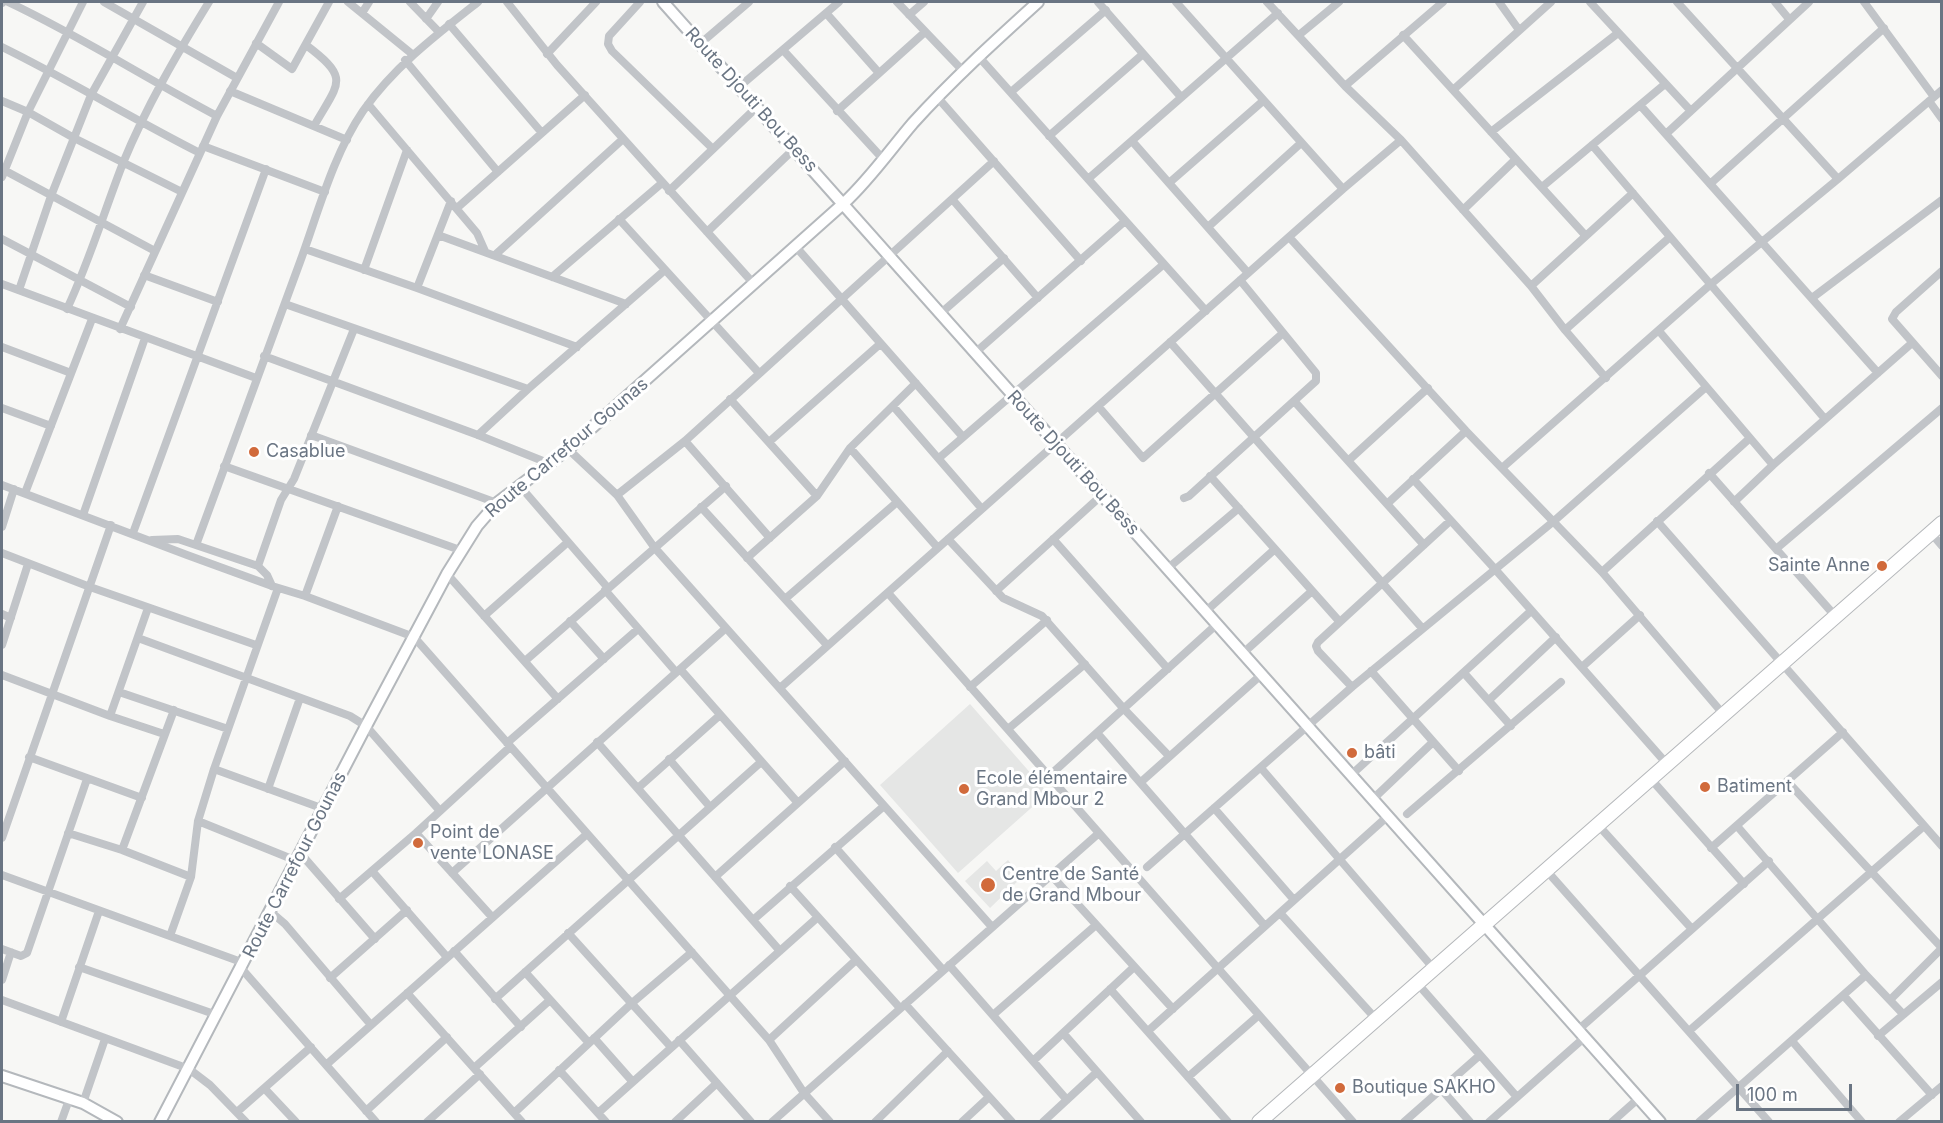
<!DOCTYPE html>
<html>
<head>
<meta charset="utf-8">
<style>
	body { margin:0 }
	#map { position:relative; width:1943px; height:1123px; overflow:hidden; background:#f7f7f5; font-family:Inter,sans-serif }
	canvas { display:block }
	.frame { position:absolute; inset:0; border:3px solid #6a7583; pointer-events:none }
	.scale { position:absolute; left:1736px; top:1084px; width:116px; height:27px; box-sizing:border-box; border:3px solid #6a7583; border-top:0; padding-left:8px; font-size:18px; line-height:21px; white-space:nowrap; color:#6a7583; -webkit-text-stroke:4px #fff; paint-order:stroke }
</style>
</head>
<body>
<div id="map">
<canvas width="1943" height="1123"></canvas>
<div class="frame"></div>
<div class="scale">100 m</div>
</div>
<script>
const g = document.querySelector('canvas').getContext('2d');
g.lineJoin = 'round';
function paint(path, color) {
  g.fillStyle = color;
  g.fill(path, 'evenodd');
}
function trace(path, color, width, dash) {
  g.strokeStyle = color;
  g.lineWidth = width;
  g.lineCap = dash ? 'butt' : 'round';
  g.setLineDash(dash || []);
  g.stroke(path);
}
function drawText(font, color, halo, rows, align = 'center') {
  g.font = font + ' Inter,sans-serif';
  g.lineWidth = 6;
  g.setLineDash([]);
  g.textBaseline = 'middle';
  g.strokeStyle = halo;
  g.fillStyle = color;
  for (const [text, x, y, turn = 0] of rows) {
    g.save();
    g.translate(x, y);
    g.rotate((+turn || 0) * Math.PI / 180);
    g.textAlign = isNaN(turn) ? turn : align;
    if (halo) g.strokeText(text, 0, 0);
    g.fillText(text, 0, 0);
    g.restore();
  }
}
const built = new Path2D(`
	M 970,704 L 1048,793 L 958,873 L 880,785 Z
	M 1008,860 L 1022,877 L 990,908 L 965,881 L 987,861 L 996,871 Z`);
const street = new Path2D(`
	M 8,2 C 80,36 147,79 217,116
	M 104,2 L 237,78
	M 348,2 L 412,54
	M 410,2 L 439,32
	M 507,2 L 557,65 L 754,284
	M 640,2 L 609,36 L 608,44 L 612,51 L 713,149
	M 897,2 L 964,72
	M 1098,2 L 1181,97
	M 1176,2 L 1343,189
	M 1267,2 L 1345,86 L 1401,140 L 1531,286 L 1565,330 L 1606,378
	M 1499,2 L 1519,30
	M 1590,2 L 1690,110
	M 1677,2 L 1838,179
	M 1775,2 L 1789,19
	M 1864,2 L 1934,97
	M 2,3 L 2,2
	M 362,13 L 369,2
	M 826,13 L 879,73
	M 909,15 L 924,2
	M 426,19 L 438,2
	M 449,24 L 542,133
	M 1299,35 L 1339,2
	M 1403,35 L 1585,235
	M 256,43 L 292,69 L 329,2
	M 701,43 L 749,2
	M 306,45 C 351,79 339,82 314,126
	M 2,47 C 69,80 133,119 200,153
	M 783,50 L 883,159
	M 547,54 L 596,2
	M 979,57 L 1206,311
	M 405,60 L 498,172
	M 1345,86 L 1443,2
	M 739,87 L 839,2
	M 1453,90 L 1551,2
	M 230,91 L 347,140
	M 1011,92 L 1106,10
	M 938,98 L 1081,261
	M 2,101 L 28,112 L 74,138 L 182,192
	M 1929,101 L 1942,119
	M 368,104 L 477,233 L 485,251
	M 1640,105 L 1878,373
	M 837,111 L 925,32
	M 1491,132 L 1618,33
	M 1667,133 L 1809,2
	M 1049,136 L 1143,54
	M 1132,141 L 1248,273
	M 1592,145 L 1825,419
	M 203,146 L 325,192
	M 2,169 L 155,251
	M 2,177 L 28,112 L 83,2
	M 1088,179 L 1278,13
	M 1169,183 L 1263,101
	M 1710,184 L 1884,28
	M 1542,187 L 1665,84
	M 669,191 L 757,107
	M 952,199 L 1038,298
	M 457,208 L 585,95
	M 1463,210 L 1516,159
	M 619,219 L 759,373
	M 1208,227 L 1301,143
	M 707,232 L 795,148
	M 438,235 L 626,304
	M 1289,237 L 1466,431 L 1602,572 L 1724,715
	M 2,239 L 131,307
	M 796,247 L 963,437
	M 305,249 L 417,288 L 577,347
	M 495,255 L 623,139
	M 364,270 L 407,150
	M 1942,271 L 1896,312 L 1892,319 L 1942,376
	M 144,275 L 218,302
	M 552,277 L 662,183
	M 2,284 L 256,378
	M 1531,286 L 1633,193
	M 417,288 L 451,201
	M 19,290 L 51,196 L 91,95 L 143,2
	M 1812,298 L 1942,200
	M 285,304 L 528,389
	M 67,309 C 89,262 104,212 123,163 C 146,107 177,54 209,2
	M 941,313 L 1004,258
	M 120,329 L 217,116 L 279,2
	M 1565,330 L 1670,237
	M 1659,331 L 1773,465
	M 1170,342 L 1422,628
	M 2,347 L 71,373
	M 976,352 L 1125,221
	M 264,356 L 478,435 L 548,463
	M 730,399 L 817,496
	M 1295,402 L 1424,545
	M 893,406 L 982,509
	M 1098,406 L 1143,458 L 1283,333
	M 2,408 L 51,426
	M 311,435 L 497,503
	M 478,435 L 528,389 L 665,270
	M 685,441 L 770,538
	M 769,442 L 880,344
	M 850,448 L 938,548
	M 568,449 L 617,495 L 654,547 L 992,927
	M 939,458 L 1164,264
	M 1349,460 L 1428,388
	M 224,466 L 460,550
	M 1502,468 L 1711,284 L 1838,179 L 1942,90
	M 1709,473 L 1836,617
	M 1210,476 L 1339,621
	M 1413,479 L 1494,568 L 1667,764
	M 2,485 L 187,555 L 272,586 L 305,596 L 414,637 L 769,1040 L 804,1093 L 830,1122
	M 519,485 L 608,588
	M 25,493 L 92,319
	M 617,495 L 685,441 L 994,161
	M 1184,498 L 1189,496 L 1316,381 L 1316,373 L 1240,280
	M 1734,502 L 1773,465 L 1912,343
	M 1388,503 L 1466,431
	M 701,507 L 827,645
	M 83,515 L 145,338
	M 1657,521 L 1942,846
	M 2,527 L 14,489
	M 133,533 L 266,169
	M 1931,533 L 1942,546
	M 948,539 L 1003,598 L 1042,616 L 1124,709 L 1169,756
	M 1053,539 L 1168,669
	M 152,540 L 178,539 L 258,566 L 267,575 L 272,586
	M 196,545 C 230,450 265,356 300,262 C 318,213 333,155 363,111 C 394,67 436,35 478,2
	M 1776,549 L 1942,408
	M 2,553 L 90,587 L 256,645
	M 747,558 L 817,496 L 850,448 L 916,383
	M 258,566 L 281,500 L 294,479 L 354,329
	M 1167,569 L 1239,508
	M 1602,572 L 1750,438
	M 447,574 L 558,699
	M 605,590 L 676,672
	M 996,591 L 1102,495
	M 888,593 L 1353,1122
	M 305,596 L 338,506
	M 785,599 L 896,503
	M 1205,612 L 1275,549
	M 2,614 L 11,618
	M 484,616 L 568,542
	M 570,621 L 604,659
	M 138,638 L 350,716 L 366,726 L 440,811
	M 2,645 L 28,564
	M 1242,654 L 1312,591
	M 525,661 L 726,486
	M 1582,667 L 1640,615
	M 680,669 L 798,803
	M 1371,671 L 1459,771
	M 1464,673 L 1511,726
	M 2,675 L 110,716 L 164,734
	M 970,687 L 1047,620
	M 1352,687 L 1318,651 L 1316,646 L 1318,642 L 1450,521
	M 780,688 L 1343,189 L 1401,140
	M 119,692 L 228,729
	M 1489,700 L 1556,637
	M 110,716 L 148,608
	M 1008,729 L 1085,664
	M 1098,734 L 1265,926
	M 597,742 L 780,951
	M 507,743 L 638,629
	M 29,757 L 142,798
	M 669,759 L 710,807
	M 1261,768 L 1434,969
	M 214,769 L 324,809
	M 1351,775 L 1531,611
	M 1049,776 L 1216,625
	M 1650,778 L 1744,884
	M 1787,781 L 1942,948 L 1890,1000
	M 1141,782 L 1261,675
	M 638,788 L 720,715
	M 268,789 L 300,698
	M 1373,799 L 1433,742
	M 1214,808 L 1294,900
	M 1407,814 L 1561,682
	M 198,821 L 297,861
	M 1598,825 L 1692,929
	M 1737,826 L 1866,975 L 1903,1014
	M 68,833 L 122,850 L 191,877
	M 416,833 L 492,917
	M 2,838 L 111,525
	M 835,847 L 943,970
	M 1711,848 L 1843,732
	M 122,850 L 174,710
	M 301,854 L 375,939
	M 1147,867 L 1352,687 L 1554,521 L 1706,387
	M 1546,870 L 1769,1122
	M 372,871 L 447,957
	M 452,873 L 726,628
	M 2,875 L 244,963
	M 1051,875 L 1173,1009
	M 715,877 L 845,761
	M 790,886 L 900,1008
	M 339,899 L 416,833 L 510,747
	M 271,912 L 285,924 L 371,1025
	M 1280,913 L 1376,1019
	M 753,920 L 884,806
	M 568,933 L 671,1047
	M 170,936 L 191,877 L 198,821 L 214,769 L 278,588
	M 2,949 L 21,956 L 27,953 L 87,779
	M 454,951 L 521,1027
	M 949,965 L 1067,1100
	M 79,967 L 217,1015
	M 241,968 L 376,1122
	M 525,972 L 589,1043
	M 330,978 L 407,910
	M 2,980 L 11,952
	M 1417,983 L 1517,1097
	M 1110,989 L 1228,1122
	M 407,993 L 522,1122
	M 1844,996 L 1932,1095
	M 495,999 L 761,762
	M 2,1000 L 189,1069 L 210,1085 L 246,1122
	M 905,1004 L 1012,1122
	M 993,1015 L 1096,925
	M 61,1022 L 99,911
	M 1578,1030 L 1769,861
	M 1148,1031 L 1388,816
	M 1689,1031 L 1924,826
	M 1063,1033 L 1141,1122
	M 1878,1036 L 1942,982
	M 594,1038 L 632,1081
	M 679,1040 L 751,1122
	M 769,1040 L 856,960
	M 1792,1041 L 1862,1122
	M 1033,1061 L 1134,967
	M 326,1065 L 587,834
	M 474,1068 L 550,1000
	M 559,1070 L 606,1122
	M 1188,1077 L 1259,1015
	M 265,1089 L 296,1122
	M 1441,1089 L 1470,1122
	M 83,1103 L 105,1039
	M 366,1111 L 447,1037
	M 237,1112 L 311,1047
	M 514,1113 L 632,1003 L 692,952
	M 598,1113 L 818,917
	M 61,1122 L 70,1097
	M 427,1122 L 480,1074
	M 675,1122 L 717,1083
	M 772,1122 L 1099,833
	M 875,1122 L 948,1051
	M 962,1122 L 989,1097
	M 1043,1122 L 1097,1072
	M 1404,1122 L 1480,1055
	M 1489,1122 L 1585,1037
	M 1612,1122 L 1639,1098
	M 1699,1122 L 1866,975
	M 1899,1122 L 1942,1086`);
const secondary = new Path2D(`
	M 663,2 L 1660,1122
	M 2,1076 L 83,1103 L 117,1122
	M 160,1122 L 366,726 L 447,574 L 477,526 L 497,503 L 568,449 L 844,203 C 870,179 890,150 913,123 C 952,80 995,41 1038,2`);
const highway = new Path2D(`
	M 1259,1122 L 1942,523`);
const markers = [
	[254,452,6,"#d16a3b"],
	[1882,566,6,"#d16a3b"],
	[1352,753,6,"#d16a3b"],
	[1705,787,6,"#d16a3b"],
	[964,789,6,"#d16a3b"],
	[418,843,6,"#d16a3b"],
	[988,885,8,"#d16a3b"],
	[1340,1088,6,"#d16a3b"]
];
const streetNames = [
	["Route Djouti Bou Bess",751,100,48],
	["Route Carrefour Gounas",567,448,-40],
	["Route Djouti Bou Bess",1073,463,48],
	["Route Carrefour Gounas",295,865,-63]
];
const poiNames = [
	["Casablue",266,452],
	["Sainte Anne",1870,566,"right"],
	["bâti",1364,753],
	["Ecole élémentaire",976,779],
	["Grand Mbour 2",976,800],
	["Batiment",1717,787],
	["Point de",430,833],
	["vente LONASE",430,854],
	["Centre de Santé",1002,875],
	["de Grand Mbour",1002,896],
	["Boutique SAKHO",1352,1088]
];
paint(built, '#e5e6e5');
trace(secondary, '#b4b8bc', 14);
trace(highway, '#b4b7ba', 16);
trace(street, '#c1c4c8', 8);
trace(secondary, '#fff', 10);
trace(highway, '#fff', 14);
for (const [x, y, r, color] of markers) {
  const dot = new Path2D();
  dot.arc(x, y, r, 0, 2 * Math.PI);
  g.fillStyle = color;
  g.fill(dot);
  trace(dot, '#fff', 2);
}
drawText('18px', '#6a7583', '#fff', streetNames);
drawText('18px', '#6a7583', '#fff', poiNames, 'left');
</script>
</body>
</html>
